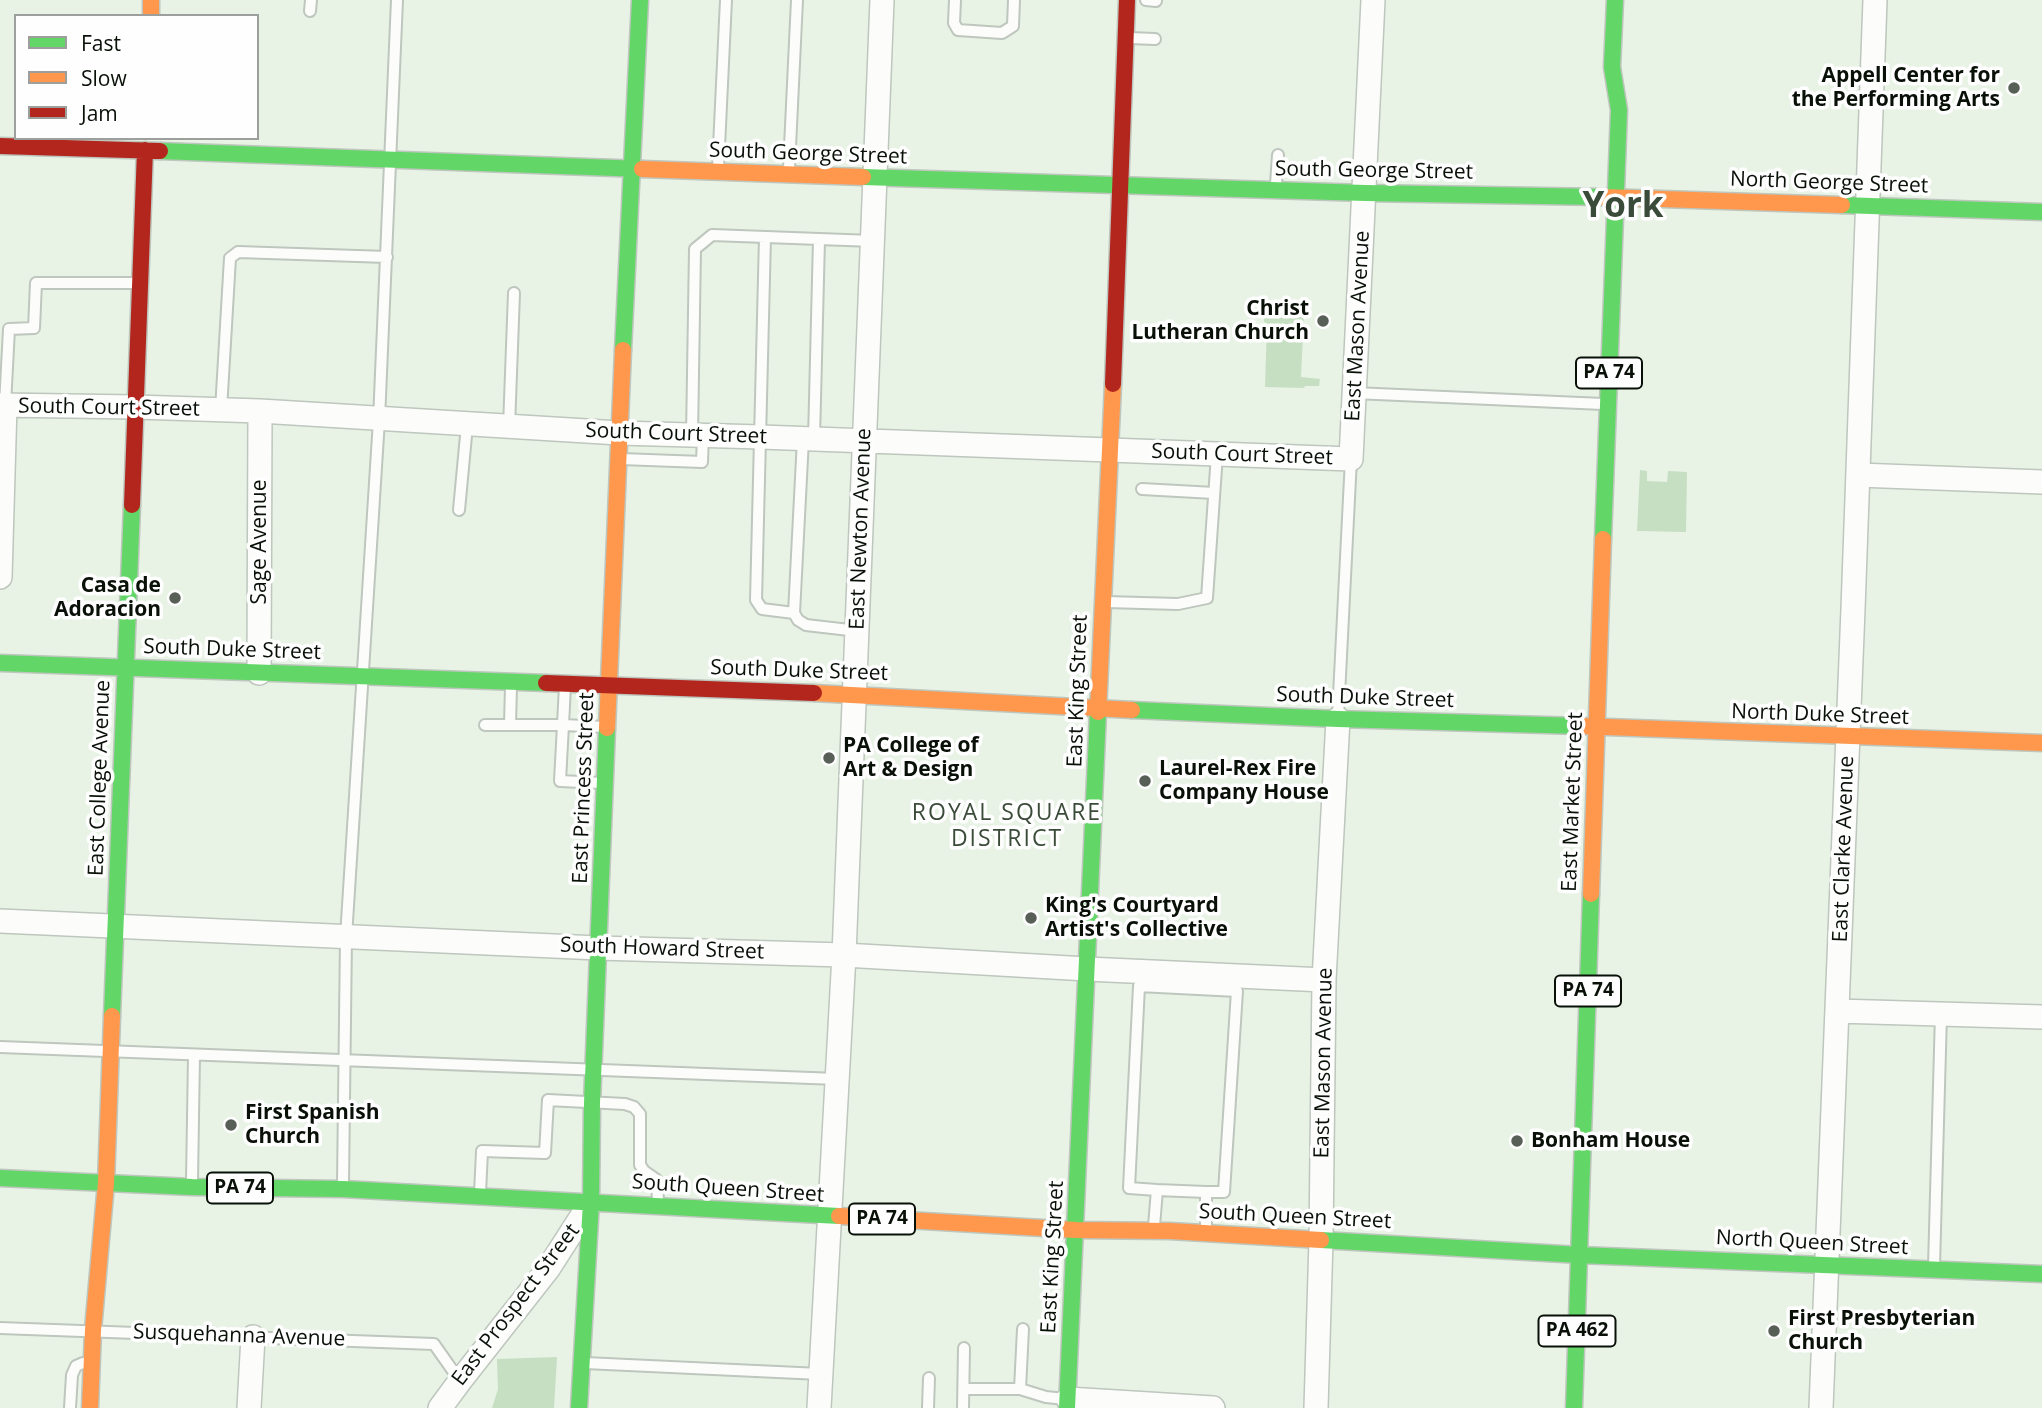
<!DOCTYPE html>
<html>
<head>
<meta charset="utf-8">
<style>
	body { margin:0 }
	#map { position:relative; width:2042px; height:1408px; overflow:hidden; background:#e8f3e6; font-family:"Open Sans",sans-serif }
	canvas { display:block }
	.legend { position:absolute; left:14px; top:14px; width:245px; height:126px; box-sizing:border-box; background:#fefefe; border:2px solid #9c9f9c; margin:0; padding:9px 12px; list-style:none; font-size:21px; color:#091008 }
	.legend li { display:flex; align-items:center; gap:14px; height:35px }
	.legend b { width:35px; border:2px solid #9c9f9c }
</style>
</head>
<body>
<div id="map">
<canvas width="2042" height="1408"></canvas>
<ul class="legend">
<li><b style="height:9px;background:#63d668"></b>Fast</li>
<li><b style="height:9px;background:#ff974d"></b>Slow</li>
<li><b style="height:9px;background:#b3261e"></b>Jam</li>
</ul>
</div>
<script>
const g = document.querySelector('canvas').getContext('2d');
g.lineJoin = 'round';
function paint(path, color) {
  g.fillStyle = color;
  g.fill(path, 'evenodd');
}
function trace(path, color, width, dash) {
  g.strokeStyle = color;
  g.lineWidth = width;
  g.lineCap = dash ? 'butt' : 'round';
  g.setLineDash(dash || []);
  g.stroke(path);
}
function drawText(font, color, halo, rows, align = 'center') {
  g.font = font + ' "Open Sans",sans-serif';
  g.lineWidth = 7;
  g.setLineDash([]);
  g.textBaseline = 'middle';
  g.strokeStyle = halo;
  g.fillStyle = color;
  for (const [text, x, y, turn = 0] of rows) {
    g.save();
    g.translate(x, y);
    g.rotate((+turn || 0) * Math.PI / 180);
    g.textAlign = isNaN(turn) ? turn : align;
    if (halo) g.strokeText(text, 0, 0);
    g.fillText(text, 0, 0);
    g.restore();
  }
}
const green = new Path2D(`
	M 1264,312 L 1304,313 L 1301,377 L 1320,379 L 1319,386 L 1305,386 L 1304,388 L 1265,387 L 1267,323 L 1264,322 Z
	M 1640,470 L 1647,471 L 1647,481 L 1667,482 L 1668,471 L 1687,472 L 1686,532 L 1637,531 Z
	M 557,1357 L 554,1408 L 492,1408 L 498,1389 L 497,1359 Z`);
const lane = new Path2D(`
	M 955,0 L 954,23 L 958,30 L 1002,33 L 1013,26 L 1014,0
	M 1146,0 L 1156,1
	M 310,11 L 311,0
	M 1129,38 L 1155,39
	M 718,168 L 726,0
	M 789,168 L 797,0
	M 1276,184 L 1278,155
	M 765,237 L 756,600 L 762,609 L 794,613
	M 1354,393 L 1603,404
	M 5,405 L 9,329 L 34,328 L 36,283 L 137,283
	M 221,410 L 230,258 L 238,252 L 387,257
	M 509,427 L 514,293
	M 692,436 L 695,249 L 712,235 L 873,241
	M 803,439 L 794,613 L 798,620 L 806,625 L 858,631
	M 814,439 L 819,239
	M 621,459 L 702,462 L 703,436
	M 1142,489 L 1214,493
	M 459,510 L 467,425
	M 1106,602 L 1178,604 L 1207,598 L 1217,454
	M 565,685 L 563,725 L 605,727
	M 1338,715 L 1351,459
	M 485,725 L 563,725 L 560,781 L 602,783
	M 510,725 L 511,686
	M 0,1047 L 837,1079
	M 192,1181 L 194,1055
	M 343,1183 L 346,937 L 379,420 L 397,0
	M 1157,1190 L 1206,1192
	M 480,1193 L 482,1151 L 545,1153 L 548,1100 L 625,1104 L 634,1107 L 640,1114 L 640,1165 L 644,1171 L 657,1180 L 658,1202
	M 1154,1226 L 1157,1190 L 1129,1188 L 1139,986 L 1237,991 L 1224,1192 L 1206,1192 L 1206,1227
	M 1934,1266 L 1941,1014
	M 0,1328 L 434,1344 L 460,1381
	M 585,1363 L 820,1374
	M 964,1389 L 1020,1389 L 1046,1397 L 1065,1399
	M 1020,1389 L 1023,1329
	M 70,1408 L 72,1375 L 76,1366 L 83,1363
	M 928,1408 L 929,1378
	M 963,1408 L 964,1348`);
const street = new Path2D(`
	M 0,405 L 136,407 L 260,411 L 619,433 L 761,437 L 1351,459 L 1373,0
	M 1858,475 L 2042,482
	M 0,577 L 5,405
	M 259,673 L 260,411
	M 0,921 L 598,948 L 844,955 L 1087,969 L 1324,980
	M 1837,1011 L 2042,1017
	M 1068,1399 L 1213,1408
	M 249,1408 L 253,1337
	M 440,1408 L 460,1381 L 548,1269 L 589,1205
	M 819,1408 L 844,955 L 882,0
	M 1316,1408 L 1321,1240 L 1324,980 L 1338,719
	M 1821,1408 L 1853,609 L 1875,0`);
const fast = new Path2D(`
	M 160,151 L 642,169
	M 863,177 L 1365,193 L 1602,197
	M 1842,205 L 2042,212
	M 623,350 L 640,0
	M 1603,539 L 1619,110 L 1612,67 L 1615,0
	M 0,663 L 546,683
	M 1132,710 L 1338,719 L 1580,726
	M 112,1016 L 132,505
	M 0,1178 L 192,1187 L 343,1189 L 839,1216
	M 1321,1240 L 1580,1255 L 2042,1274
	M 579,1408 L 591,1202 L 592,1103 L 607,728
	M 1067,1408 L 1098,712
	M 1574,1408 L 1591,894`);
const slow = new Path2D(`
	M 151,0 L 151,16
	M 642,169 L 863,177
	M 1602,197 L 1842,205
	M 814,693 L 1132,710
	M 1098,712 L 1113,384
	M 1580,726 L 2042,743
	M 607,728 L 623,350
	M 1591,894 L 1603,539
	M 839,1216 L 1076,1230 L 1170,1231 L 1321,1240
	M 90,1408 L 93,1330 L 106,1183 L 112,1016`);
const jam = new Path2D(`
	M 0,146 L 160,151
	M 1113,384 L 1127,0
	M 132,505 L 145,150
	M 546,683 L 814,693`);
const markers = [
	[2014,88,7,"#575f56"],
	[1323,321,7,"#575f56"],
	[175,598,7,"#575f56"],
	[829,758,7,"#575f56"],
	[1145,781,7,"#575f56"],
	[1031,918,7,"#575f56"],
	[231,1125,7,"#575f56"],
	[1517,1141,7,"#575f56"],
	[1774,1331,7,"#575f56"]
];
const shields = [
	[1609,373,66],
	[1588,991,66],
	[240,1188,66],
	[882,1219,66],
	[1577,1331,77]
];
const shieldNames = [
	["PA 74",1609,373],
	["PA 74",1588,991],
	["PA 74",240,1188],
	["PA 74",882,1219],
	["PA 462",1577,1331]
];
const poiNames = [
	["Appell Center for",2000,76,"right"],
	["the Performing Arts",2000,100,"right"],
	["Christ",1309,309,"right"],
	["Lutheran Church",1309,333,"right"],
	["Casa de",161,586,"right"],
	["Adoracion",161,610,"right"],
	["PA College of",843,746],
	["Art & Design",843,770],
	["Laurel-Rex Fire",1159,769],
	["Company House",1159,793],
	["King's Courtyard",1045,906],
	["Artist's Collective",1045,930],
	["First Spanish",245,1113],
	["Church",245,1137],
	["Bonham House",1531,1141],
	["First Presbyterian",1788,1319],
	["Church",1788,1343]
];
const streetNames = [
	["South George Street",808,154,2],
	["South George Street",1374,171,1],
	["North George Street",1829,183,2],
	["East Mason Avenue",1358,326,-87],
	["South Court Street",109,408,1],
	["South Court Street",676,434,2],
	["South Court Street",1242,455,2],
	["East Newton Avenue",861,529,-88],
	["Sage Avenue",260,542,-90],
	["South Duke Street",232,650,2],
	["South Duke Street",799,671,2],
	["East King Street",1078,691,-88],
	["South Duke Street",1365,698,2],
	["North Duke Street",1820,715,2],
	["East College Avenue",100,778,-88],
	["East Princess Street",584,788,-88],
	["East Market Street",1573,802,-88],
	["East Clarke Avenue",1844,849,-88],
	["South Howard Street",662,949,2],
	["East Mason Avenue",1324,1063,-89],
	["South Queen Street",728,1189,4],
	["South Queen Street",1295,1217,3],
	["North Queen Street",1812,1243,3],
	["East King Street",1053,1257,-87],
	["East Prospect Street",516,1305,-53],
	["Susquehanna Avenue",239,1336,2]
];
const neighbourhoodNames = [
	["ROYAL SQUARE",1007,813],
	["DISTRICT",1007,839]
];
const townNames = [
	["York",1623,207]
];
paint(green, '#c6dec2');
trace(lane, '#bec6bd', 14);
trace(street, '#bec6bd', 26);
trace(fast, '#bec6bd', 19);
trace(slow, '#bec6bd', 19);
trace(jam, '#bec6bd', 19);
trace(lane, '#fcfdfb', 10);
trace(street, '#fcfdfb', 23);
trace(fast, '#63d668', 16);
trace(slow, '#ff974d', 16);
trace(jam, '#b3261e', 16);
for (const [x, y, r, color] of markers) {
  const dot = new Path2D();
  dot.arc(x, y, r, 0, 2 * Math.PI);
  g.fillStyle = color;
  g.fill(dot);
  trace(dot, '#fefefe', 2.5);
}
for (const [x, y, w] of shields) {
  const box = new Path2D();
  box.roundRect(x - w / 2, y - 15.5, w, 31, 5);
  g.fillStyle = '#fefefe';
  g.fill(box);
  trace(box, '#091008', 2);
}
drawText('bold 19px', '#091008', null, shieldNames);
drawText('bold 21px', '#091008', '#fefefe', poiNames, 'left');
drawText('21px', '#091008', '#fefefe', streetNames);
g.letterSpacing = '2px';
drawText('23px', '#3b4b39', '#fefefe', neighbourhoodNames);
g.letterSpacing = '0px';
drawText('bold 35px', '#3b4b39', '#fefefe', townNames);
</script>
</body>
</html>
